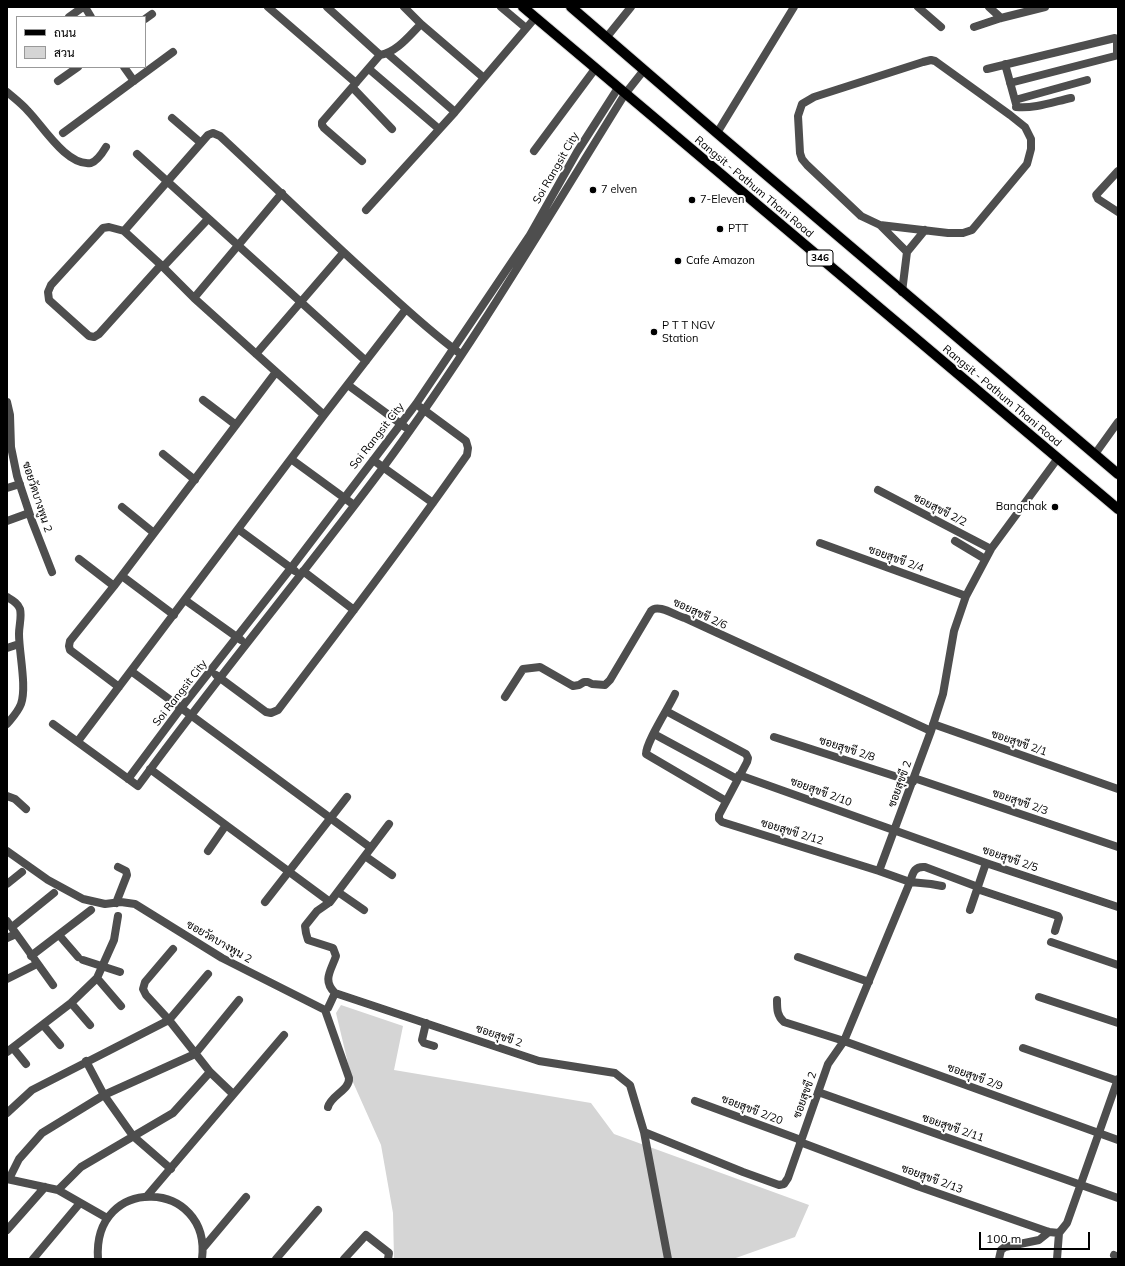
<!DOCTYPE html>
<html>
<head>
<meta charset="utf-8">
<style>
	body { margin:0 }
	#map { position:relative; width:1125px; height:1266px; overflow:hidden; background:#fff; font-family:Mulish,Sarabun,sans-serif }
	canvas { display:block }
	.frame { position:absolute; inset:0; border:8px solid #000; pointer-events:none }
	.legend { position:absolute; left:16px; top:16px; width:130px; height:52px; box-sizing:border-box; background:#fff; border:1px solid #999; margin:0; padding:5px 7px; list-style:none; font-size:12px; color:#000 }
	.legend li { display:flex; align-items:center; gap:8px; height:20px }
	.legend b { width:20px; border:1px solid #999 }
	.scale { position:absolute; left:979px; top:1232px; width:111px; height:18px; box-sizing:border-box; border:2px solid #000; border-top:0; padding-left:5px; font-size:12px; line-height:14px; white-space:nowrap; color:#000; -webkit-text-stroke:3px #fff; paint-order:stroke }
</style>
</head>
<body>
<div id="map">
<canvas width="1125" height="1266"></canvas>
<div class="frame"></div>
<ul class="legend">
<li><b style="height:5px;background:#000"></b>ถนน</li>
<li><b style="height:11px;background:#d5d5d5"></b>สวน</li>
</ul>
<div class="scale">100 m</div>
</div>
<script>
const g = document.querySelector('canvas').getContext('2d');
g.lineJoin = 'round';
function paint(path, color) {
  g.fillStyle = color;
  g.fill(path, 'evenodd');
}
function trace(path, color, width, dash) {
  g.strokeStyle = color;
  g.lineWidth = width;
  g.lineCap = dash ? 'butt' : 'round';
  g.setLineDash(dash || []);
  g.stroke(path);
}
function drawText(font, color, halo, rows, align = 'center') {
  g.font = font + ' Mulish,Sarabun,sans-serif';
  g.lineWidth = 4;
  g.setLineDash([]);
  g.textBaseline = 'middle';
  g.strokeStyle = halo;
  g.fillStyle = color;
  for (const [text, x, y, turn = 0] of rows) {
    g.save();
    g.translate(x, y);
    g.rotate((+turn || 0) * Math.PI / 180);
    g.textAlign = isNaN(turn) ? turn : align;
    if (halo) g.strokeText(text, 0, 0);
    g.fillText(text, 0, 0);
    g.restore();
  }
}
const green = new Path2D(`
	M 341,1005 L 403,1026 L 394,1070 L 591,1103 L 614,1134 L 809,1205 L 795,1237 L 733,1259 L 394,1259 L 393,1213 L 381,1145 L 352,1080 L 336,1013 Z`);
const street = new Path2D(`
	M 85,7 L 91,17
	M 268,7 L 356,83
	M 327,7 L 380,55 C 397,52 409,36 421,24 L 404,7
	M 501,7 L 526,28
	M 918,7 L 941,27
	M 989,7 L 1001,18
	M 69,17 L 83,7
	M 145,19 L 152,14
	M 421,24 L 484,78
	M 974,27 L 1001,18 L 1045,7
	M 606,38 L 631,7
	M 388,54 L 455,112
	M 1005,64 L 1016,104
	M 124,67 L 134,81
	M 369,69 L 439,129
	M 987,69 L 1115,38 L 1117,39 L 1117,54 L 1115,56 L 1010,83
	M 58,81 L 78,67
	M 353,88 L 392,129
	M 7,92 C 14,98 22,104 28,111 C 42,125 67,167 91,163 C 97,161 103,152 106,147
	M 1015,100 L 1087,80
	M 1016,107 C 1034,109 1053,102 1071,98
	M 172,118 L 201,143
	M 63,133 L 173,52
	M 717,133 L 794,7
	M 534,151 L 595,69
	M 137,154 L 366,361
	M 362,161 L 324,128 L 322,125 L 322,122 L 380,55
	M 1118,171 L 1096,195 L 1098,199 L 1118,212
	M 366,210 L 455,112 L 535,18
	M 880,225 L 948,233 L 963,233 L 972,230 L 1027,164 L 1031,149 L 1031,139 L 1025,127 L 1010,115 L 935,61 L 931,60 L 923,62 L 814,97 L 802,104 L 798,116 L 800,153 L 802,159 L 807,165 L 861,216 L 880,225 L 907,252 L 902,292
	M 124,231 L 208,135 L 213,133 L 220,136 C 275,187 328,239 384,289 C 408,311 432,333 458,352
	M 907,252 L 925,230
	M 161,265 L 99,334 L 94,337 L 89,336 L 49,300 L 48,292 L 51,285 L 103,228 L 109,227 L 124,231 L 161,265 L 194,298 L 324,415
	M 163,267 L 208,219
	M 194,298 L 282,193
	M 256,354 L 343,253
	M 348,385 L 405,427
	M 203,400 L 236,425
	M 7,402 L 10,415 L 11,447 L 17,476 L 32,521 L 52,572
	M 163,454 L 195,480
	M 1095,454 L 1118,422
	M 291,459 L 354,505
	M 373,460 L 433,503
	M 7,488 L 20,484
	M 878,490 L 991,549
	M 122,507 L 154,533
	M 7,521 L 29,513
	M 238,529 L 295,571
	M 955,541 L 985,559
	M 820,543 L 966,596
	M 79,559 L 114,586
	M 303,571 L 354,610
	M 122,576 L 174,615
	M 7,597 C 12,600 18,603 20,609 C 22,617 19,625 19,634 C 19,653 27,687 21,704 C 18,712 12,718 7,724
	M 185,600 L 241,640
	M 7,648 L 19,644
	M 131,671 L 371,848
	M 216,675 L 266,712 L 271,713 L 278,710 C 342,626 406,542 467,455 L 468,448 L 466,441 L 420,407
	M 119,687 L 70,650 L 69,646 L 70,641 L 114,586 L 276,372
	M 675,694 C 669,707 646,742 646,754 L 726,801
	M 505,697 L 523,669 L 540,667 L 573,686 L 579,685 L 584,682 L 588,682 L 592,684 L 605,685 L 610,680 L 651,611 C 658,603 676,616 685,618 L 931,731
	M 666,711 L 746,754 L 748,758 L 747,762 L 719,815 L 719,819 L 722,822 L 879,871
	M 53,724 L 138,786 C 216,679 302,576 382,469 C 471,349 546,221 625,94 L 644,70
	M 933,724 L 1118,789
	M 654,734 L 737,779
	M 774,737 L 913,782
	M 78,741 L 324,415 L 406,309
	M 150,769 L 330,902
	M 739,775 L 986,863 L 1118,907
	M 914,778 L 1118,847
	M 128,779 L 181,708 L 291,568 L 416,404 L 530,235 L 577,152 L 618,88
	M 7,796 L 15,799 L 26,809
	M 389,824 L 330,902 L 317,911 L 305,926 L 306,933 L 308,940 L 333,948 L 336,956 C 331,971 322,980 335,993 L 539,1061 L 615,1073 L 630,1085 L 644,1132 L 743,1172 L 779,1185 L 784,1184 L 788,1178 L 828,1064 L 844,1041 L 910,882 L 879,871 L 931,731 L 943,694 L 954,631 L 966,596 L 991,549 L 1058,458
	M 7,851 L 48,880 L 83,899 L 105,904 L 121,902 L 135,904 L 222,958 L 325,1010 L 349,1078 C 350,1090 331,1095 328,1107
	M 208,851 L 226,825
	M 365,856 L 392,875
	M 7,884 L 22,872
	M 942,886 L 931,884 L 910,882 C 913,873 914,866 925,867 L 978,887
	M 977,889 L 1058,916 L 1059,918 L 1055,931
	M 338,892 L 364,910
	M 265,902 L 347,797
	M 116,903 L 127,875 L 126,871 L 118,867
	M 970,910 L 986,863
	M 7,921 L 53,985
	M 12,927 L 54,893
	M 59,935 L 78,957
	M 7,938 L 16,934
	M 1051,942 L 1118,965
	M 173,949 L 145,982 L 143,989 L 146,995 L 169,1020 L 210,1072 L 233,1094
	M 31,956 L 91,910
	M 798,957 L 869,982
	M 83,960 L 120,972
	M 97,978 L 121,1006
	M 7,979 L 37,964
	M 1039,997 L 1118,1023
	M 777,1000 C 777,1009 777,1016 784,1022 L 844,1041 L 1118,1140
	M 71,1003 L 90,1025
	M 325,1010 L 328,1008 L 335,993
	M 426,1023 L 422,1040 L 424,1043 L 434,1046
	M 43,1025 L 60,1045
	M 13,1048 L 26,1064
	M 1023,1048 L 1118,1081
	M 7,1052 L 71,1003 L 97,978 L 114,940 L 118,916
	M 86,1061 L 104,1095 L 133,1136 L 171,1169
	M 818,1092 L 1118,1198
	M 695,1101 L 801,1140
	M 7,1113 L 32,1090 L 169,1020 L 208,974
	M 644,1132 L 668,1259
	M 800,1142 L 917,1186 L 1049,1232 L 1059,1233
	M 7,1179 L 58,1190 L 107,1218
	M 9,1179 L 19,1159 L 42,1133 L 104,1095 L 195,1054 L 239,1000
	M 58,1190 L 81,1167 L 173,1113 L 210,1072
	M 147,1196 L 284,1035
	M 7,1230 L 45,1187
	M 204,1247 L 246,1197
	M 1114,1255 L 1118,1257
	M 33,1259 L 80,1203
	M 98,1259 C 92,1173 212,1179 202,1259
	M 276,1259 L 318,1210
	M 344,1259 L 366,1235 L 389,1253 L 388,1259
	M 999,1259 L 1001,1250 L 1005,1247 L 1039,1240 L 1049,1232
	M 1057,1259 L 1059,1233 L 1067,1223 L 1118,1079`);
const primary = new Path2D(`
	M 523,7 L 1118,509
	M 571,7 L 717,133 L 1118,474`);
const markers = [
	[593,190,4,"#000"],
	[692,200,4,"#000"],
	[720,229,4,"#000"],
	[678,261,4,"#000"],
	[654,332,4,"#000"],
	[1055,507,4,"#000"]
];
const shields = [
	[820,258,26]
];
const shieldNames = [
	["346",820,258]
];
const streetNames = [
	["Soi Rangsit City",556,168,-60],
	["Rangsit - Pathum Thani Road",754,187,40],
	["Rangsit - Pathum Thani Road",1002,396,40],
	["Soi Rangsit City",377,436,-52],
	["ซอยวัดบางพูน 2",37,497,72],
	["ซอยสุขขี 2/2",940,510,27],
	["ซอยสุขขี 2/4",896,559,20],
	["ซอยสุขขี 2/6",700,614,25],
	["Soi Rangsit City",180,693,-52],
	["ซอยสุขขี 2/1",1019,743,19],
	["ซอยสุขขี 2/8",847,749,18],
	["ซอยสุขขี 2",900,784,-70],
	["ซอยสุขขี 2/10",821,792,20],
	["ซอยสุขขี 2/3",1020,802,19],
	["ซอยสุขขี 2/12",792,832,17],
	["ซอยสุขขี 2/5",1010,859,19],
	["ซอยวัดบางพูน 2",219,942,30],
	["ซอยสุขขี 2",499,1036,19],
	["ซอยสุขขี 2/9",975,1077,20],
	["ซอยสุขขี 2",805,1095,-70],
	["ซอยสุขขี 2/20",752,1110,21],
	["ซอยสุขขี 2/11",953,1128,19],
	["ซอยสุขขี 2/13",932,1179,20]
];
const poiNames = [
	["7 elven",601,190],
	["7-Eleven",700,200],
	["PTT",728,229],
	["Cafe Amazon",686,261],
	["P T T NGV",662,326],
	["Station",662,339],
	["Bangchak",1047,507,"right"]
];
paint(green, '#d5d5d5');
trace(primary, '#dbdbdb', 12);
trace(street, '#4e4e4e', 8);
trace(primary, '#000', 10);
for (const [x, y, r, color] of markers) {
  const dot = new Path2D();
  dot.arc(x, y, r, 0, 2 * Math.PI);
  g.fillStyle = color;
  g.fill(dot);
  trace(dot, '#fff', 1.5);
}
for (const [x, y, w] of shields) {
  const box = new Path2D();
  box.roundRect(x - w / 2, y - 8, w, 16, 3);
  g.fillStyle = '#fff';
  g.fill(box);
  trace(box, '#000', 1);
}
drawText('bold 10px', '#000', null, shieldNames);
drawText('11px', '#000', '#fff', streetNames);
drawText('11px', '#000', '#fff', poiNames, 'left');
</script>
</body>
</html>
